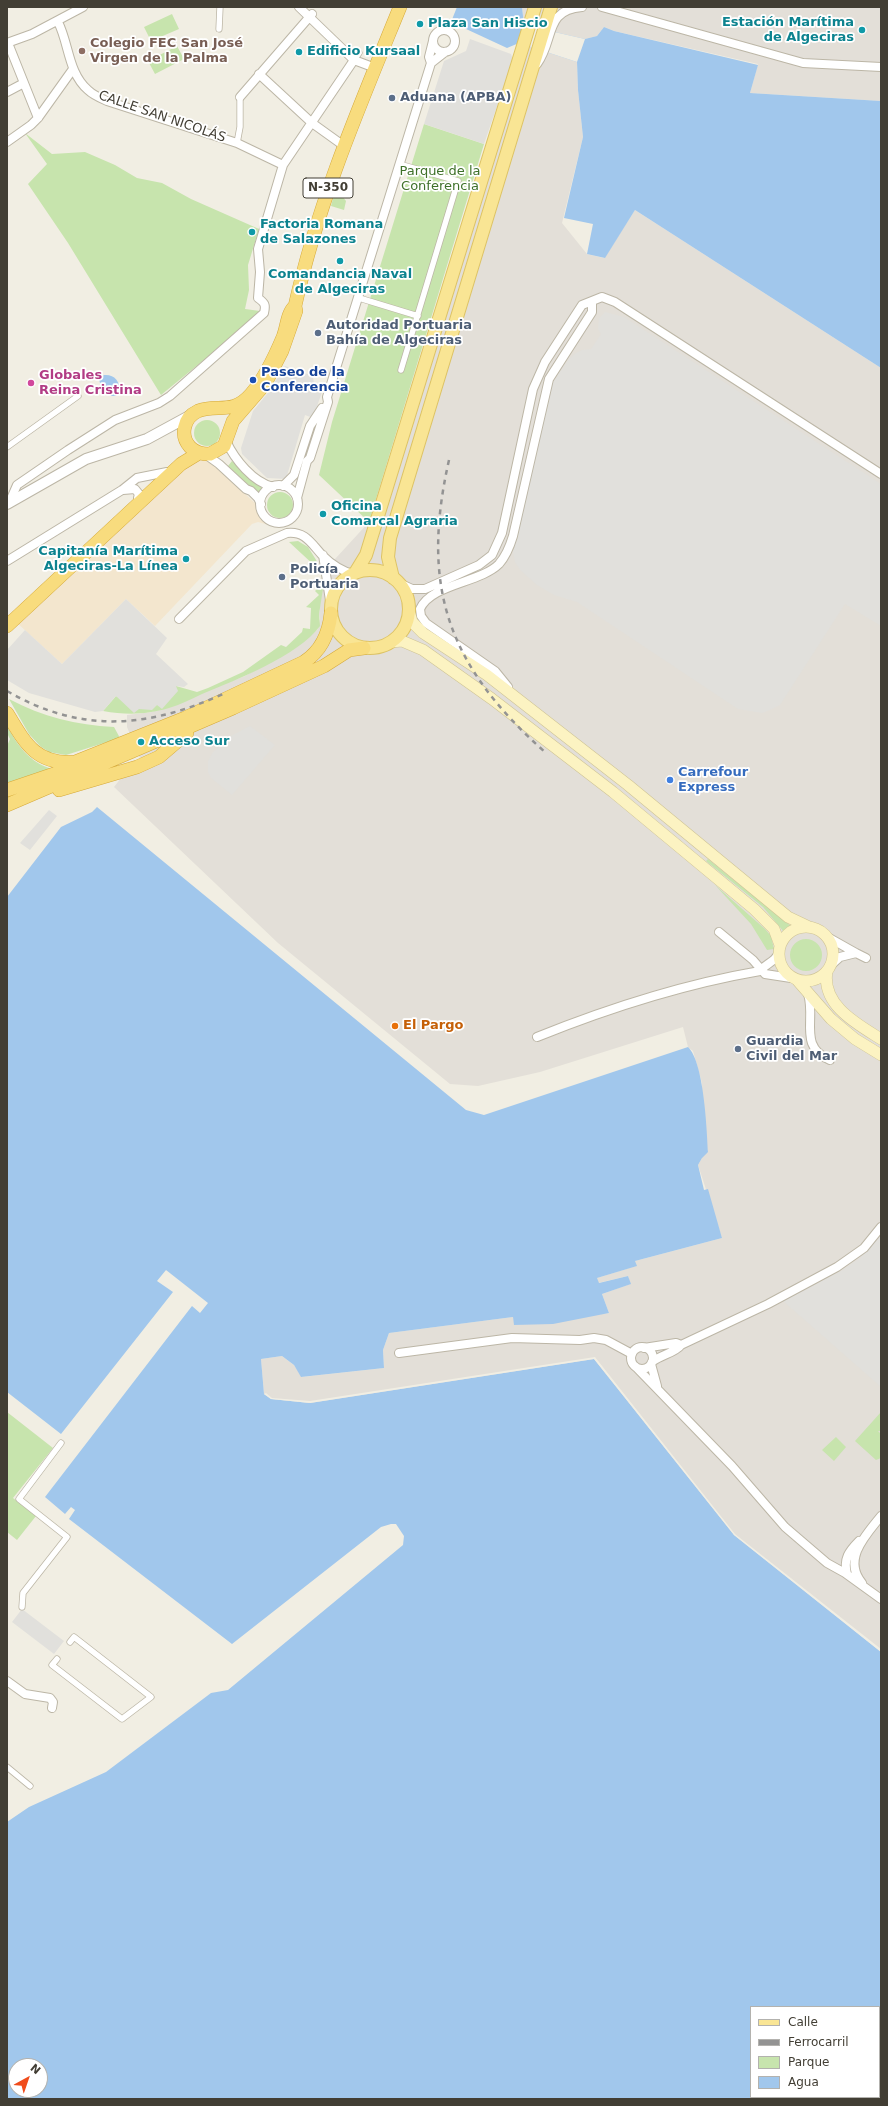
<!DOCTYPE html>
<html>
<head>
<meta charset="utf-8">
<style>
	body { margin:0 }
	#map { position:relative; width:888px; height:2106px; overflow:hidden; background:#f1eee3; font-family:"DejaVu Sans",sans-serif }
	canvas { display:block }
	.frame { position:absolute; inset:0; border:8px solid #423e34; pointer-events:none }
	.legend { position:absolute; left:750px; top:2006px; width:130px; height:92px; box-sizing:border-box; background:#fff; border:1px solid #b3b2ae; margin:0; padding:5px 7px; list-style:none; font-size:12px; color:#423e34 }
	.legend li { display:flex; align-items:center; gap:8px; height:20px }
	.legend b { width:20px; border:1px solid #b3b2ae }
	.north { position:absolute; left:8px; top:2058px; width:40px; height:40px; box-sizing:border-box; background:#fff; border:1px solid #b3b2ae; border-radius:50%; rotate:40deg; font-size:11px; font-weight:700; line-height:16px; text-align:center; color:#423e34 }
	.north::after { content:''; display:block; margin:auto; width:14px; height:18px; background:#f04c1b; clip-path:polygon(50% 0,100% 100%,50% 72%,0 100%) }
</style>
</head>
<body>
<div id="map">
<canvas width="888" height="2106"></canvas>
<div class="frame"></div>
<ul class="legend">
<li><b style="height:5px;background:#f9e594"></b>Calle</li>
<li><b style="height:5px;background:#939393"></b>Ferrocarril</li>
<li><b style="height:11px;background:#c7e4ad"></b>Parque</li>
<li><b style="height:11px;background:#a1c7ec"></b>Agua</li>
</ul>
<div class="north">N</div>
</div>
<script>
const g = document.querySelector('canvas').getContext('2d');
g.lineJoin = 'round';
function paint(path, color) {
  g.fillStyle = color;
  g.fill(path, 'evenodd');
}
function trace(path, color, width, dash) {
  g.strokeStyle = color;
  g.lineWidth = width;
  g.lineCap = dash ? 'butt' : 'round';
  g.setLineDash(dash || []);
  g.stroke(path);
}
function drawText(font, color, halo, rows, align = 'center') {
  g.font = font + ' "DejaVu Sans",sans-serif';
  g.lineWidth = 3.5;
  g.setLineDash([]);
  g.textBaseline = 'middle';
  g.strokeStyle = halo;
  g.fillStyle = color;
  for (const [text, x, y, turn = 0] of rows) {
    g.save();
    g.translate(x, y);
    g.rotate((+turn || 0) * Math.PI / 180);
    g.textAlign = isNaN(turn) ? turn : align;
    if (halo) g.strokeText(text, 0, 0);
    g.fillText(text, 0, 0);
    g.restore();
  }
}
const commercial = new Path2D(`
	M 200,456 L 211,462 L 257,505 L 262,519 L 269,525 L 258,522 L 252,524 L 155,626 L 126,599 L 62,664 L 16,622 L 190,461 Z`);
const industrial = new Path2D(`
	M 522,7 L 881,7 L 881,101 L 750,93 L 758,64 L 614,31 L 604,27 L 597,36 L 585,39 L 577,62 L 578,90 L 583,137 L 562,223 L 587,254 L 604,258 L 635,210 L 881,368 L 881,1652 L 734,1535 L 310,1403 L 271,1399 L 264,1394 L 261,1359 L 282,1356 L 294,1365 L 302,1377 L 384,1368 L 383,1350 L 389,1333 L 513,1317 L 515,1325 L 609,1313 L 602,1294 L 630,1284 L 628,1276 L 598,1283 L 597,1278 L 636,1266 L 635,1261 L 722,1238 L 698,1165 L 702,1158 L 702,1083 L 693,1051 L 688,1047 L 683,1027 L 540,1072 L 478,1086 L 450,1084 L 278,943 L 114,787 L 121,778 L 144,768 L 127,727 L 127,715 L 152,712 L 245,676 L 296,647 L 318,629 L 320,619 L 319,614 L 324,571 L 369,522 L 519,43 L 524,25 Z`);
const green = new Path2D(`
	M 172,14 L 179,29 L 151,41 L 144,27 Z
	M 177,46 L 184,59 L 155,74 L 148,61 Z
	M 424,124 L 484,144 L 369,522 L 319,475 L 332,422 Z
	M 25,133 L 52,154 L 85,152 L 115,165 L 137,178 L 162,183 L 191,199 L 259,229 L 248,265 L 249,290 L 245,309 L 260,311 L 243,328 L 161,395 L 68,243 L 28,184 L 47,164 Z
	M 338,191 L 342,192 L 342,196 L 346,201 L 344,210 L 331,206 L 334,195 Z
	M194 433a13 13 0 1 1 26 0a13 13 0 1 1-26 0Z
	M 232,461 L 263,489 L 259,495 L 228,466 Z
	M267 505a13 13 0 1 1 26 0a13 13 0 1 1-26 0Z
	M 298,541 L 308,547 L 318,563 L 316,567 L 289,542 Z
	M 319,587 L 323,589 L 319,614 L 320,626 C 298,656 236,680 202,694 C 191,699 180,705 169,708 C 145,715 126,715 103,711 L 116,696 L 139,709 L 157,705 L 176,686 L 197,692 L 208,688 L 243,672 L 281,645 L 286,647 L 302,632 L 303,628 L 310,629 L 311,608 L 306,607 L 319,595 L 315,591 Z
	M 9,699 C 43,717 76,725 114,727 L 120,738 L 66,755 L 49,752 L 40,746 L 29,734 Z
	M 7,726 C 18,746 29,762 52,769 L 7,783 L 7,746 L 10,739 L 7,733 Z
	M 708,859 L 792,927 L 784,932 L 763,907 L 706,861 Z
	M 715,885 L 765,929 L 771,936 L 774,949 L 767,950 L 751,924 Z
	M790 955a16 16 0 1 1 32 0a16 16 0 1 1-32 0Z
	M 7,1412 L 53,1448 L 13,1498 L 36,1516 L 17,1540 L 7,1532 Z
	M 881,1412 L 881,1431 L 878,1431 L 881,1434 L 881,1458 L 876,1460 L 855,1441 Z
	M 836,1437 L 846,1447 L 834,1461 L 822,1450 Z`);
const parking = new Path2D(`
	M 470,39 L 511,54 L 513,60 L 484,144 L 424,124 L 444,61 L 466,51 Z
	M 605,312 L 624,317 L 881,484 L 881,626 L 845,604 L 780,705 L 770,710 L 762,713 L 738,709 L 577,602 L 554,595 L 537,585 L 520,570 L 515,562 L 513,552 L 553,382 L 569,359 L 576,353 L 582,350 L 591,349 L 601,334 L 598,329 L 599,318 Z
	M 285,366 L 313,376 L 314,385 L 323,389 L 313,418 L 305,415 L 286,479 L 267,478 L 242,454 L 241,448 L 253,411 L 267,394 Z
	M 126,599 L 167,638 L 156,654 L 188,684 L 184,687 L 176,686 L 178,691 L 162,709 L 157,705 L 152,710 L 139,709 L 134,713 L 116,696 L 103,711 L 95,712 L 29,693 L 7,680 L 7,650 L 25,630 L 62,664 Z
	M 250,726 L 275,745 L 232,795 L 211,778 L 208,772 L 208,761 L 213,752 L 229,737 Z
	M 49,810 L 57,816 L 30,850 L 20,843 Z
	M 881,1235 L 881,1387 L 783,1301 L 841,1271 L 860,1258 Z
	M 22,1609 L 64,1641 L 54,1654 L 12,1622 Z`);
const water = new Path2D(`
	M 457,7 L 522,7 L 524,25 L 585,39 L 597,36 L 604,27 L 614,31 L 758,65 L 750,93 L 881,101 L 881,368 L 635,210 L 605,258 L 587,254 L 593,224 L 564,218 L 583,137 L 578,90 L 577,62 L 519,43 L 507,48 L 451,22 Z
	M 104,375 C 114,374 120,381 120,391 L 116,396 L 111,396 L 107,387 L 100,383 L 99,379 Z
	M 97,807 L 466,1110 L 484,1115 L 688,1047 C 704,1062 707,1130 708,1152 L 702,1158 L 698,1165 L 704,1190 L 708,1189 L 722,1238 L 635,1261 L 637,1266 L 597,1278 L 599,1283 L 628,1276 L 631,1284 L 602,1294 L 609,1313 L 553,1324 L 514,1325 L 513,1317 L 389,1333 L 383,1350 L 384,1368 L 301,1377 L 294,1365 L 282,1356 L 261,1359 L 264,1394 L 271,1399 L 310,1403 L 594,1359 L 734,1535 L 881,1652 L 881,2099 L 7,2099 L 7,1822 L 29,1807 L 106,1772 L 211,1693 L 228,1690 L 403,1545 L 404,1536 L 396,1524 L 391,1524 L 381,1527 L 232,1644 L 69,1519 L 75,1510 L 71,1507 L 65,1514 L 45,1497 L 192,1306 L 200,1313 L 208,1303 L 166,1270 L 157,1281 L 173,1292 L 61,1434 L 7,1392 L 7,897 L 61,827 L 92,812 ZM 751,2007 L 879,2007 L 879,2097 L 751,2097 ZM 16,2066 L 40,2066 L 40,2090 L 16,2090 Z`);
const pier = new Path2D(`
	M 524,25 L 585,39 L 577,62 L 519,43 Z
	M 595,1357 L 735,1534 L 881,1649 L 881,1652 L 734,1535 L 594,1359 L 310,1403 L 271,1399 L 264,1394 L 266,1393 L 272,1398 L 310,1401 Z`);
const pedestrian = new Path2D(`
	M 219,29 L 220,7
	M 354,60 L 359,53
	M 237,143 L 240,127 L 240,97
	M 399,164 L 458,181 L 401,370
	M 359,298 L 418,316
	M 7,447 L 78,396
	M 22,1607 L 23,1593 L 67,1537 L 19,1499 L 61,1443
	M 57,1659 L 52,1665 L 122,1719 L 151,1697 L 74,1637 L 70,1642
	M 7,1767 L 30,1786`);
const minor = new Path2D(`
	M 299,7 L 354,60 L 370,66
	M 602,7 L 803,63 L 881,67
	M 58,22 C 69,43 68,73 88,90 C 93,95 100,98 107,101 L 237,143 L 283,165
	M433 41a11 11 0 1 1 22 0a11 11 0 1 1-22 0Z
	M 7,43 L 32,34 L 83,7
	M 8,43 L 38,118
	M 431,63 L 429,57 L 433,41
	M 537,64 C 555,39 544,10 582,7
	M 259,74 L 312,123 L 344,146
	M 7,92 L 24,83
	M 240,97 L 312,14
	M 7,142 L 31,125 L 38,118 L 73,69
	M 226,441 C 235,460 253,482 273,487
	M 205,454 L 219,464 L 246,489 L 251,491 L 258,498 L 261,504
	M260 504a19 19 0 1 1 38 0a19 19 0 1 1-38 0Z
	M 283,486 L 294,475 L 310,426 L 322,408
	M 123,490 L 135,489 L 139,494 L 138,498
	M 297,498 L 307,461 L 310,458 L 328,402 L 327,397 L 431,63 L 445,52
	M 10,501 L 17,485 L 68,450 L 115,420 L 159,403 L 170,396 L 264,313 C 266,305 265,303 258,298 L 260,272 L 258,249 L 283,165 L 354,60
	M 323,555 L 331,607
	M 7,561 L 122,490 L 137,478 L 167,472
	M 399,583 L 412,589 L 425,589 L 479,565 L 492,555 L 502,533 L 533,389 L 545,362 L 582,305 L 602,297 L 615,302 L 881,474
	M 179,619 L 246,551 L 287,533 C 305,531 311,543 322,555 C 330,563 342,571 353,574
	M 508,687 L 495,671 L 426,623 L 421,616 L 420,609 C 431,584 480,583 499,564 C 506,556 510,546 513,536 L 549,379 L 592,312 L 592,302
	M 719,932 L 753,960 L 765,974 L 791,978
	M 824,935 L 856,953 L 840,957 L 830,966
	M 856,953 L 866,958
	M 808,994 C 816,1019 798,1047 830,1060
	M 537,1037 C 609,1008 684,984 760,971 C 766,963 774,963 778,954
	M631 1358a11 11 0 1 1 22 0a11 11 0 1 1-22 0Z
	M 644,1348 L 676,1343 L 681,1345
	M 399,1353 L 512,1338 L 580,1340 L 594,1338 L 606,1340 L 632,1354
	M 652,1362 C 660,1355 675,1353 681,1345 L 768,1304 L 837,1267 L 864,1248 L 881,1227
	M 651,1364 L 657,1386
	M 636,1367 L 732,1466 L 785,1527 L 827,1563 L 845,1573 L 881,1599
	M 847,1574 C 843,1559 849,1551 859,1541
	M 862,1583 C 842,1559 866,1535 881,1516
	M 7,1681 L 25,1694 L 50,1698 L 53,1702 L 52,1708`);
const tertiary = new Path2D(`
	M 7,504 L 86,459 L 147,439 L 193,414`);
const secondary = new Path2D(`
	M 409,611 L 412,622 L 423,633 L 487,675 L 628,785 L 788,917 L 809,927
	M 391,642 L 402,641 L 423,650 L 492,699 L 613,792 L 754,909 L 774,929 L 780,945
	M779 954a27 27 0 1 1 54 0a27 27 0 1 1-54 0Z
	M 827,971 C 821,1005 857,1024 881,1039
	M 797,980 L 831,1019 L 855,1039 L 881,1055`);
const primary = new Path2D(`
	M331 609a39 39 0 1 1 78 0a39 39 0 1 1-78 0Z
	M 355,573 L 366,555 L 535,7
	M 393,578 L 388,557 L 390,538 L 551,7`);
const trunk = new Path2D(`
	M 295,306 C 287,313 287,327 283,337 C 275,356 265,378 251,394 C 232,416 217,403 198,411 C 183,418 180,436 190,447 C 196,453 202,454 210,454 L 224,446 L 233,421 L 265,384 L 282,351 L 296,311 L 295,306 C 318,202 360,105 400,7
	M 7,626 L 181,464 L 199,453
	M 7,713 C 25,743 36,765 75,762 L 185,718 L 304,662 C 321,651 329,633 331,613
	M 7,790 L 69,769 L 73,764
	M 59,790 L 137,767 L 159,757 L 187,733
	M 7,805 L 233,708 L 324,666 L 349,650 L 364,648`);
const rail = new Path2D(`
	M 449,460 C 420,588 448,666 546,753
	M 7,691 C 81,734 148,728 223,694`);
const markers = [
	[420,24,4,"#0f9aa8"],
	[862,30,4,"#0f9aa8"],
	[82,51,4,"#8d6e63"],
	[299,52,4,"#0f9aa8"],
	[392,98,4,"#5c6f8a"],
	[252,232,4,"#0f9aa8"],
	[340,261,4,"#0f9aa8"],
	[318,333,4,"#5c6f8a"],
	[253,380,4,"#1a4fb4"],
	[31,383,4,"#d1479c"],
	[323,514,4,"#0f9aa8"],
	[186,559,4,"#0f9aa8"],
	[282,577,4,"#5c6f8a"],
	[141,742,4,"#0f9aa8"],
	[670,780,4,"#3f7fe0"],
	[395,1026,4,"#e8710a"],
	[738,1049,4,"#5c6f8a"]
];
const shields = [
	[328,188,50]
];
const shieldNames = [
	["N-350",328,188]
];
const cultureNames = [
	["Estación Marítima",854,23,"right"],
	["de Algeciras",854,38,"right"],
	["Plaza San Hiscio",428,24],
	["Edificio Kursaal",307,52],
	["Factoria Romana",260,225],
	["de Salazones",260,240],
	["Comandancia Naval",340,275,"center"],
	["de Algeciras",340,290,"center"],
	["Oficina",331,507],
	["Comarcal Agraria",331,522],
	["Capitanía Marítima",178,552,"right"],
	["Algeciras-La Línea",178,567,"right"],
	["Acceso Sur",149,742]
];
const educationNames = [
	["Colegio FEC San José",90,44],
	["Virgen de la Palma",90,59]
];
const serviceNames = [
	["Aduana (APBA)",400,98],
	["Autoridad Portuaria",326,326],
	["Bahía de Algeciras",326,341],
	["Policía",290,570],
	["Portuaria",290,585],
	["Guardia",746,1042],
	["Civil del Mar",746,1057]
];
const streetNames = [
	["CALLE SAN NICOLÁS",162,117,19]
];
const parkNames = [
	["Parque de la",440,172],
	["Conferencia",440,187]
];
const transitNames = [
	["Paseo de la",261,373],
	["Conferencia",261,388]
];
const hotelNames = [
	["Globales",39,376],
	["Reina Cristina",39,391]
];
const shopNames = [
	["Carrefour",678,773],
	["Express",678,788]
];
const foodNames = [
	["El Pargo",403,1026]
];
paint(commercial, '#f3e6ce');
paint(industrial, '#e3dfd8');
paint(green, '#c7e4ad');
paint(parking, '#e1e0dc');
paint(water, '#a1c7ec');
paint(pier, '#f1eee3');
trace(pedestrian, '#bcb6a6', 7);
trace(minor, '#bcb6a6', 10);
trace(tertiary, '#bcb6a6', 12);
trace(secondary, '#cfc495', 12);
trace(primary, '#ddc365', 14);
trace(trunk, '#d5a939', 14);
trace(pedestrian, '#fff', 5.5);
trace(minor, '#fff', 8);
trace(tertiary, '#fff', 10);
trace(secondary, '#fcf3c2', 11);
trace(primary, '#f9e594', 12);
trace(trunk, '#f8dc7e', 13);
trace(rail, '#939393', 2.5, [5, 5]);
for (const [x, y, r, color] of markers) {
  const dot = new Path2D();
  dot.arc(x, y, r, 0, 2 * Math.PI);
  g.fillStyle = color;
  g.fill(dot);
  trace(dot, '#fff', 1.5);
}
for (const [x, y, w] of shields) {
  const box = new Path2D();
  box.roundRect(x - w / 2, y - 10, w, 20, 3);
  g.fillStyle = '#fff';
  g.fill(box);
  trace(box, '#423e34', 1);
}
drawText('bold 12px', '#423e34', null, shieldNames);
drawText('bold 13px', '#0d838f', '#fff', cultureNames, 'left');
drawText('bold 13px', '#785e54', '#fff', educationNames, 'left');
drawText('bold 13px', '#4e5e75', '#fff', serviceNames, 'left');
drawText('13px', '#423e34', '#fff', streetNames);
drawText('13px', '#3f712a', '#fff', parkNames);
drawText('bold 13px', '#164399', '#fff', transitNames, 'left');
drawText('bold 13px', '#b23c85', '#fff', hotelNames, 'left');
drawText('bold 13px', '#366cbe', '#fff', shopNames, 'left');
drawText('bold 13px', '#c56008', '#fff', foodNames, 'left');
</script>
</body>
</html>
